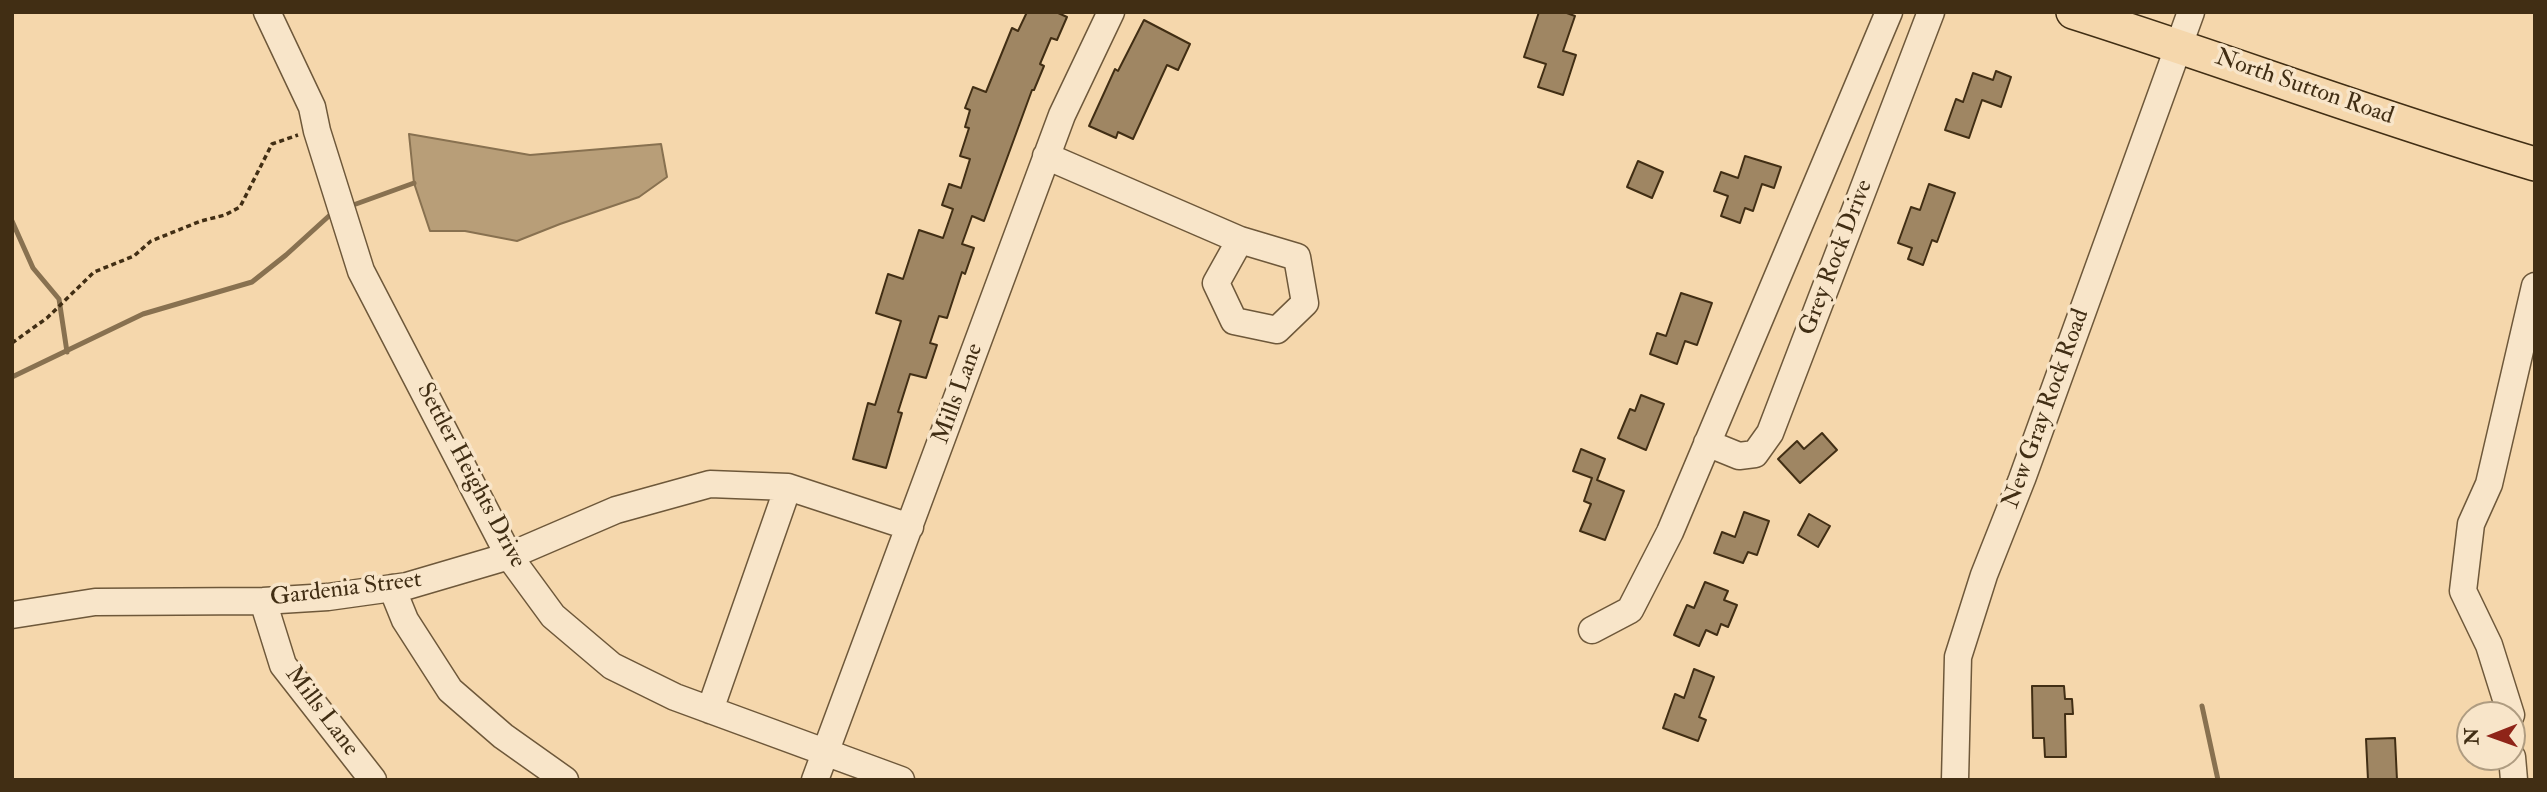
<!DOCTYPE html>
<html>
<head>
<meta charset="utf-8">
<style>
	body { margin:0 }
	#map { position:relative; width:2547px; height:792px; overflow:hidden; background:#f5d7ac; font-family:"IM FELL Double Pica",serif }
	canvas { display:block }
	.frame { position:absolute; inset:0; border:14px solid #412e14; pointer-events:none }
	.north { position:absolute; left:2456px; top:701px; width:70px; height:70px; box-sizing:border-box; background:#f8e5c9; border:2px solid #af9c81; border-radius:50%; rotate:269deg; font-size:19px; font-weight:700; line-height:28px; text-align:center; color:#412e14 }
	.north::after { content:''; display:block; margin:auto; width:24px; height:32px; background:#8f2418; clip-path:polygon(50% 0,100% 100%,50% 72%,0 100%) }
</style>
</head>
<body>
<div id="map">
<canvas width="2547" height="792"></canvas>
<div class="frame"></div>
<div class="north">N</div>
</div>
<script>
const g = document.querySelector('canvas').getContext('2d');
g.lineJoin = 'round';
function paint(path, color) {
  g.fillStyle = color;
  g.fill(path, 'evenodd');
}
function trace(path, color, width, dash) {
  g.strokeStyle = color;
  g.lineWidth = width;
  g.lineCap = dash ? 'butt' : 'round';
  g.setLineDash(dash || []);
  g.stroke(path);
}
function drawText(font, color, halo, rows, align = 'center') {
  g.font = font + ' "IM FELL Double Pica",serif';
  g.lineWidth = 7;
  g.setLineDash([]);
  g.textBaseline = 'middle';
  g.strokeStyle = halo;
  g.fillStyle = color;
  for (const [text, x, y, turn = 0] of rows) {
    g.save();
    g.translate(x, y);
    g.rotate((+turn || 0) * Math.PI / 180);
    g.textAlign = isNaN(turn) ? turn : align;
    if (halo) g.strokeText(text, 0, 0);
    g.fillText(text, 0, 0);
    g.restore();
  }
}
const water = new Path2D(`
	M 409,134 L 530,155 L 661,144 L 667,177 L 639,197 L 560,224 L 517,241 L 465,231 L 430,231 L 414,183 Z`);
const stream = new Path2D(`
	M 356,204 L 414,183
	M 12,221 L 33,268 L 59,299 L 67,352
	M 12,377 L 143,314 L 252,282 L 286,255 L 330,215
	M 2202,706 L 2218,780`);
const building = new Path2D(`
	M 1027,12 L 1056,12 L 1067,17 L 1057,40 L 1051,38 L 1040,64 L 1044,66 L 1034,90 L 1032,90 L 984,221 L 972,216 L 962,244 L 974,248 L 965,274 L 962,272 L 947,318 L 939,316 L 930,343 L 937,345 L 926,378 L 910,374 L 898,412 L 902,413 L 886,468 L 853,459 L 868,403 L 875,405 L 901,321 L 876,313 L 888,274 L 903,279 L 919,230 L 943,238 L 953,209 L 942,205 L 949,184 L 961,188 L 970,159 L 960,156 L 969,128 L 965,127 L 970,110 L 965,108 L 973,87 L 986,92 L 1012,28 L 1018,31 Z
	M 1539,12 L 1564,12 L 1575,16 L 1563,51 L 1576,55 L 1563,95 L 1538,87 L 1546,64 L 1524,57 Z
	M 1144,20 L 1190,44 L 1178,70 L 1167,65 L 1133,139 L 1118,132 L 1116,138 L 1089,126 L 1115,69 L 1118,71 Z
	M 1996,71 L 2011,77 L 2001,107 L 1982,100 L 1969,138 L 1945,130 L 1956,99 L 1963,102 L 1973,73 L 1993,80 Z
	M 1745,156 L 1781,167 L 1774,188 L 1762,184 L 1753,211 L 1745,208 L 1740,223 L 1721,216 L 1728,196 L 1714,191 L 1721,172 L 1738,178 Z
	M 1638,161 L 1663,172 L 1652,198 L 1627,187 Z
	M 1929,184 L 1955,193 L 1937,242 L 1932,240 L 1923,265 L 1908,259 L 1912,248 L 1898,243 L 1911,207 L 1920,210 Z
	M 1681,293 L 1712,303 L 1697,345 L 1685,341 L 1677,364 L 1650,354 L 1657,333 L 1666,336 Z
	M 1641,395 L 1664,404 L 1646,450 L 1618,438 L 1630,409 L 1635,411 Z
	M 1822,433 L 1837,450 L 1800,483 L 1778,459 L 1797,441 L 1804,449 Z
	M 1581,449 L 1605,459 L 1597,480 L 1624,491 L 1605,540 L 1580,531 L 1591,504 L 1584,501 L 1592,478 L 1573,471 Z
	M 1744,512 L 1769,521 L 1757,555 L 1748,552 L 1743,563 L 1714,553 L 1722,532 L 1735,537 Z
	M 1809,514 L 1830,526 L 1818,547 L 1798,535 Z
	M 1705,582 L 1728,591 L 1724,600 L 1737,605 L 1728,627 L 1721,624 L 1717,635 L 1706,630 L 1699,646 L 1674,635 L 1687,605 L 1694,608 Z
	M 1694,669 L 1714,677 L 1699,717 L 1706,720 L 1698,741 L 1663,728 L 1675,694 L 1684,698 Z
	M 2032,686 L 2064,686 L 2065,699 L 2072,699 L 2073,714 L 2065,714 L 2066,757 L 2045,757 L 2044,738 L 2033,738 Z
	M 2395,738 L 2397,780 L 2368,780 L 2366,739 Z`);
const path = new Path2D(`
	M 12,343 L 47,318 L 94,272 L 134,256 L 151,241 L 201,221 L 225,215 L 240,207 L 272,144 L 298,135`);
const minor = new Path2D(`
	M 267,12 L 312,107 L 317,131 L 361,271 L 509,556 L 553,616 L 612,666 L 675,697 L 901,780
	M 1046,156 L 1240,240 L 1216,283 L 1234,321 L 1277,330 L 1305,303 L 1297,257 L 1240,240
	M 1707,443 L 1739,456 L 1755,454 L 1770,433 L 1931,12
	M 392,588 L 405,620 L 450,690 L 503,736 L 565,780
	M 263,601 L 283,665 L 373,780
	M 12,615 L 95,602 L 263,601 L 328,597 L 407,586 L 509,556 L 616,510 L 710,484 L 788,487 L 910,527
	M 1592,630 L 1630,610 L 1670,532 L 1889,12
	M 710,710 L 788,487
	M 2511,715 L 2489,645 L 2463,591 L 2471,524 L 2489,484 L 2535,286
	M 2512,757 L 2514,780
	M 815,780 L 1062,115 L 1111,12
	M 1955,780 L 1958,657 L 1984,575 L 2022,479 L 2191,12`);
const major = new Path2D(`
	M 2073,12 C 2228,61 2379,118 2535,164`);
const streetNames = [
	["North Sutton Road",2304,88,19],
	["Grey Rock Drive",1837,258,-69],
	["Mills Lane",959,394,-70],
	["New Gray Rock Road",2047,409,-70],
	["Settler Heights Drive",470,476,62],
	["Gardenia Street",346,590,-7],
	["Mills Lane",321,712,53]
];
paint(water, '#b89e78');
trace(water, '#887150', 2);
trace(stream, '#887150', 5);
paint(building, '#9f8663');
trace(building, '#412e14', 2);
trace(minor, '#6e583a', 29);
trace(major, '#412e14', 36);
trace(path, '#412e14', 3.5, [5, 3.5]);
trace(minor, '#f8e5c9', 26);
trace(major, '#f5d7ac', 33);
drawText('24px', '#412e14', '#f8e5c9', streetNames);
</script>
</body>
</html>
